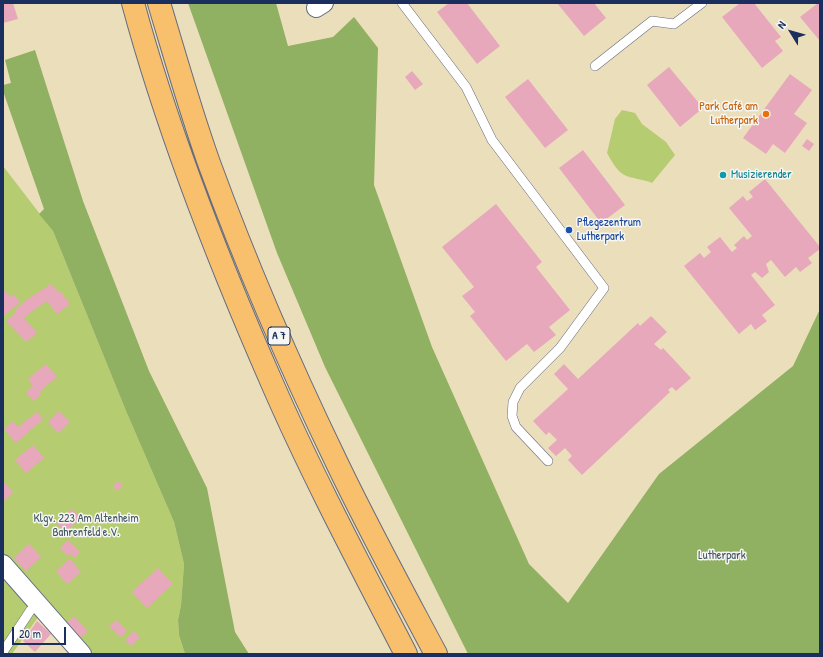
<!DOCTYPE html>
<html>
<head>
<meta charset="utf-8">
<style>
	body { margin:0 }
	#map { position:relative; width:823px; height:657px; overflow:hidden; background:#ebdebb; font-family:"Patrick Hand",sans-serif }
	canvas { display:block }
	.frame { position:absolute; inset:0; border:4px solid #1b2f5e; pointer-events:none }
	.north { position:absolute; left:771px; top:12px; width:40px; height:40px; -webkit-text-stroke:3px #f6f6f2; paint-order:stroke; rotate:307deg; font-size:11px; font-weight:700; line-height:16px; text-align:center; color:#1b2f5e }
	.north::after { content:''; display:block; margin:auto; width:14px; height:18px; background:#1b2f5e; clip-path:polygon(50% 0,100% 100%,50% 72%,0 100%) }
	.scale { position:absolute; left:12px; top:627px; width:54px; height:18px; box-sizing:border-box; border:2px solid #1b2f5e; border-top:0; padding-left:5px; font-size:12px; line-height:14px; white-space:nowrap; color:#1b2f5e; -webkit-text-stroke:3px #f6f6f2; paint-order:stroke }
</style>
</head>
<body>
<div id="map">
<canvas width="823" height="657"></canvas>
<div class="frame"></div>
<div class="north">N</div>
<div class="scale">20 m</div>
</div>
<script>
const g = document.querySelector('canvas').getContext('2d');
g.lineJoin = 'round';
function paint(path, color) {
  g.fillStyle = color;
  g.fill(path, 'evenodd');
}
function trace(path, color, width, dash) {
  g.strokeStyle = color;
  g.lineWidth = width;
  g.lineCap = dash ? 'butt' : 'round';
  g.setLineDash(dash || []);
  g.stroke(path);
}
function drawText(font, color, halo, rows, align = 'center') {
  g.font = font + ' "Patrick Hand",sans-serif';
  g.lineWidth = 3;
  g.setLineDash([]);
  g.textBaseline = 'middle';
  g.strokeStyle = halo;
  g.fillStyle = color;
  for (const [text, x, y, turn = 0] of rows) {
    g.save();
    g.translate(x, y);
    g.rotate((+turn || 0) * Math.PI / 180);
    g.textAlign = isNaN(turn) ? turn : align;
    if (halo) g.strokeText(text, 0, 0);
    g.fillText(text, 0, 0);
    g.restore();
  }
}
const green = new Path2D(`
	M 622,110 L 635,113 L 642,124 L 666,142 L 675,155 L 652,183 C 646,180 641,180 634,178 C 619,176 614,165 607,153 L 615,119 Z
	M 3,166 L 53,231 L 126,411 L 174,522 L 184,564 L 181,605 L 178,620 L 179,635 L 185,654 L 90,654 L 39,616 L 12,654 L 3,654 Z`);
const forest = new Path2D(`
	M 188,3 L 276,3 L 288,46 L 333,37 L 354,17 L 378,48 L 374,185 L 432,347 L 529,564 L 568,603 L 659,474 L 793,366 L 820,309 L 820,654 L 468,654 L 325,367 L 277,253 Z
	M 35,50 L 83,201 L 149,371 L 207,488 L 235,632 L 249,654 L 185,654 L 179,635 L 178,620 L 181,605 L 184,564 L 174,522 L 126,411 L 53,231 L 39,214 L 44,209 L 3,91 L 3,85 L 11,83 L 5,60 Z`);
const building = new Path2D(`
	M 3,3 L 13,3 L 18,19 L 3,23 Z
	M 449,3 L 467,3 L 500,46 L 477,64 L 437,12 Z
	M 557,3 L 594,3 L 606,18 L 584,36 Z
	M 740,3 L 754,3 L 781,37 L 775,41 L 783,51 L 762,68 L 722,17 Z
	M 818,3 L 820,3 L 820,41 L 800,17 Z
	M 669,67 L 703,108 L 680,127 L 647,85 Z
	M 412,71 L 423,84 L 415,90 L 405,77 Z
	M 790,74 L 812,90 L 794,114 L 807,123 L 785,153 L 773,144 L 766,154 L 743,138 Z
	M 528,79 L 568,130 L 545,148 L 505,97 Z
	M 807,139 L 814,144 L 809,151 L 802,146 Z
	M 583,150 L 625,205 L 601,223 L 559,168 Z
	M 765,179 L 820,247 L 820,249 L 808,258 L 812,263 L 800,272 L 796,267 L 785,277 L 771,260 L 766,264 L 769,272 L 762,278 L 755,272 L 751,275 L 775,305 L 762,315 L 767,321 L 755,330 L 751,324 L 739,334 L 684,266 L 700,253 L 704,258 L 711,252 L 707,247 L 720,237 L 732,252 L 737,248 L 734,245 L 744,236 L 747,240 L 752,236 L 729,208 L 743,196 L 747,201 L 753,197 L 749,192 Z
	M 496,204 L 542,262 L 536,267 L 570,310 L 549,327 L 556,335 L 534,352 L 527,344 L 506,361 L 470,316 L 475,312 L 462,296 L 474,287 L 442,247 Z
	M 51,284 L 58,292 L 60,291 L 70,304 L 57,314 L 47,301 L 35,309 L 24,318 L 37,333 L 26,342 L 6,321 L 17,312 L 15,310 L 26,300 Z
	M 3,289 L 11,297 L 13,294 L 20,302 L 3,317 Z
	M 651,316 L 667,332 L 654,344 L 661,350 L 663,348 L 691,378 L 676,391 L 672,387 L 668,390 L 670,392 L 582,475 L 568,460 L 572,456 L 565,448 L 556,456 L 548,448 L 557,440 L 549,432 L 546,435 L 533,421 L 568,389 L 554,374 L 564,364 L 578,379 L 638,323 L 640,326 Z
	M 46,364 L 57,377 L 39,392 L 42,394 L 33,401 L 26,392 L 33,386 L 28,379 Z
	M 59,411 L 70,422 L 58,433 L 48,422 Z
	M 37,412 L 43,419 L 16,443 L 4,429 L 13,421 L 18,427 Z
	M 33,445 L 44,458 L 26,473 L 15,460 Z
	M 3,481 L 13,492 L 4,501 L 3,501 Z
	M 118,481 L 123,486 L 117,491 L 113,486 Z
	M 72,509 L 81,518 L 65,532 L 56,523 Z
	M 68,540 L 80,552 L 75,558 L 71,554 L 68,556 L 60,548 Z
	M 29,544 L 41,557 L 26,571 L 14,558 Z
	M 70,559 L 81,572 L 67,584 L 56,571 Z
	M 158,568 L 173,584 L 147,608 L 132,592 Z
	M 74,616 L 88,631 L 80,638 L 66,623 Z
	M 116,620 L 127,631 L 121,637 L 109,626 Z
	M 37,621 L 51,634 L 35,652 L 23,641 Z
	M 134,631 L 140,637 L 131,646 L 125,640 Z`);
const lane = new Path2D(`
	M 402,3 L 466,87 L 492,140 L 604,288 L 560,348 L 520,388 L 513,402 L 512,416 L 516,427 L 548,461
	M 595,66 L 652,21 L 674,24 L 702,3
	M 3,652 L 30,611 L 37,604`);
const street = new Path2D(`
	M 316,8 L 324,3
	M 3,564 L 82,654`);
const highway = new Path2D(`
	M 133,3 C 168,133 218,260 272,383 C 312,475 360,565 406,654
	M 159,3 C 175,56 190,110 209,163 C 246,264 289,364 336,461 C 367,526 402,590 436,654`);
const markers = [
	[766,114,4,"#e8710a"],
	[723,175,4,"#0f9aa8"],
	[569,230,4,"#1a4fb4"]
];
const shields = [
	[279,336,22]
];
const shieldNames = [
	["A 7",279,336]
];
const foodNames = [
	["Park Café am",758,107],
	["Lutherpark",758,121]
];
const cultureNames = [
	["Musizierender",731,175]
];
const transitNames = [
	["Pflegezentrum",577,223],
	["Lutherpark",577,237]
];
const parkNames = [
	["Klgv. 223 Am Altenheim",86,519],
	["Bahrenfeld e.V.",86,533],
	["Lutherpark",722,556]
];
paint(green, '#b6cc70');
paint(forest, '#90b062');
paint(building, '#e7a8bc');
trace(lane, '#646c7f', 10);
trace(street, '#646c7f', 20);
trace(highway, '#646c7f', 24);
trace(lane, '#fff', 9);
trace(street, '#fff', 18);
trace(highway, '#f8bf6c', 22);
for (const [x, y, r, color] of markers) {
  const dot = new Path2D();
  dot.arc(x, y, r, 0, 2 * Math.PI);
  g.fillStyle = color;
  g.fill(dot);
  trace(dot, '#f6f6f2', 1.5);
}
for (const [x, y, w] of shields) {
  const box = new Path2D();
  box.roundRect(x - w / 2, y - 9, w, 18, 3);
  g.fillStyle = '#f6f6f2';
  g.fill(box);
  trace(box, '#1b2f5e', 1);
}
drawText('bold 11px', '#1b2f5e', null, shieldNames);
drawText('12px', '#c56008', '#f6f6f2', foodNames, 'right');
drawText('12px', '#0d838f', '#f6f6f2', cultureNames, 'left');
drawText('12px', '#164399', '#f6f6f2', transitNames, 'left');
drawText('12px', '#425662', '#f6f6f2', parkNames);
</script>
</body>
</html>
